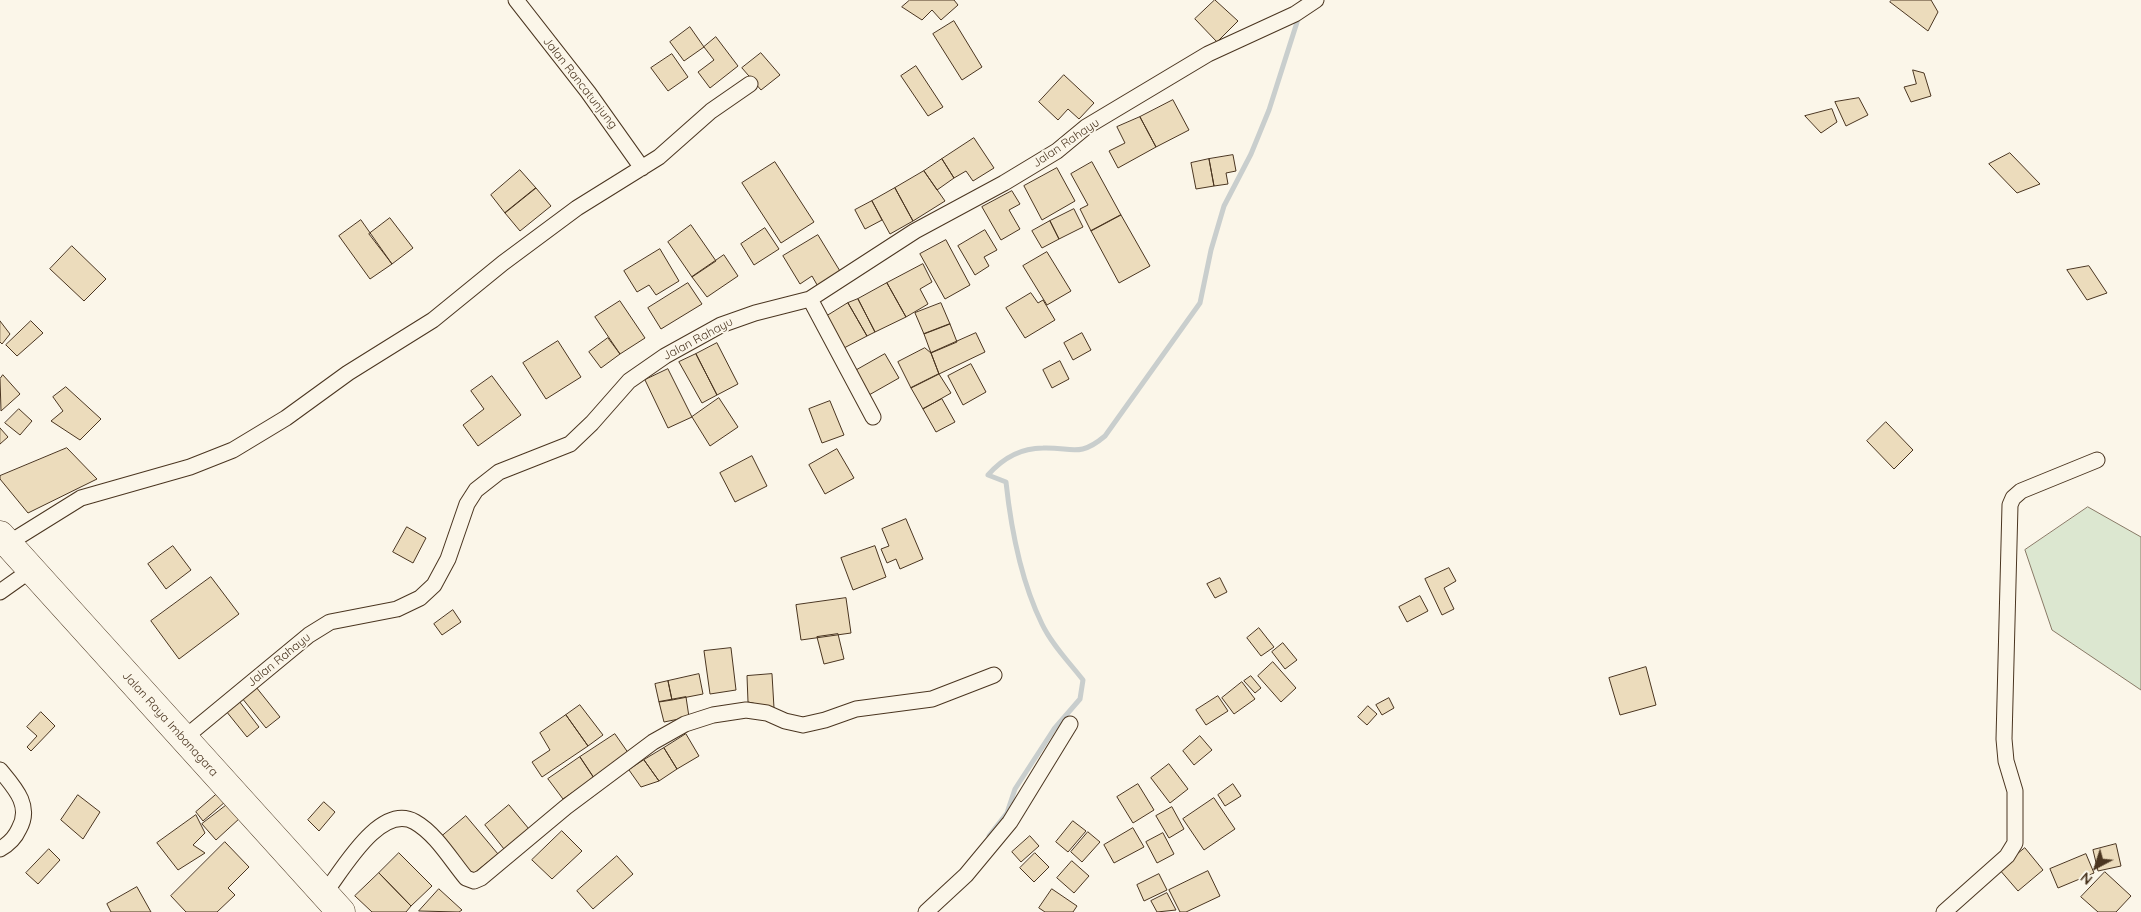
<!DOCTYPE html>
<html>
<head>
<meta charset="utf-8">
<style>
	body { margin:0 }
	#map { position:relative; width:2141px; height:912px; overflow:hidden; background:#fbf6e9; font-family:Quicksand,sans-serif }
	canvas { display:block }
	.north { position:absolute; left:2071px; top:842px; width:50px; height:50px; -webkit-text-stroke:4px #fbf6e9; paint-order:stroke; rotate:220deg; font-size:14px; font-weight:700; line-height:20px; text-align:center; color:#4a3520 }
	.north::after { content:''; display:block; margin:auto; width:18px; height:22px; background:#4a3520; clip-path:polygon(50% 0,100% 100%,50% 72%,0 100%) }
</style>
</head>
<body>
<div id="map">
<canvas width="2141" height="912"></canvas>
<div class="north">N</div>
</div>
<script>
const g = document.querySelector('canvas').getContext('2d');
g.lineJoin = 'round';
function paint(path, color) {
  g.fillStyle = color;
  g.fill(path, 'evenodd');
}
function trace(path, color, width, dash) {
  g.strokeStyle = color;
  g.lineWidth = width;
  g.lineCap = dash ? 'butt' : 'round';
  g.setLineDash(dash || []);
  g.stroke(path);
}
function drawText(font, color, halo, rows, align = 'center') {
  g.font = font + ' Quicksand,sans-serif';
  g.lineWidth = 4;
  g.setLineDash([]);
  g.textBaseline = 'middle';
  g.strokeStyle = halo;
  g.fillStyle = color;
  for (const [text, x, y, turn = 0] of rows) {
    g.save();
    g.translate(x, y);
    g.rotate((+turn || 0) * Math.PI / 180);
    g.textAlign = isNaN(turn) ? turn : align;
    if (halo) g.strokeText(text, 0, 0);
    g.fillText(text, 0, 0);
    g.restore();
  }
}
const green = new Path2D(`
	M 2088,507 L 2141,537 L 2141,690 L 2052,630 L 2025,550 Z`);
const stream = new Path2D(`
	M 989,836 L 1007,813 L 1015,789 L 1054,729 L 1080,699 L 1083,680 C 1069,662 1052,645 1042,624 C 1021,581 1011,529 1006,482 L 988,475 C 1002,459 1020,448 1043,448 C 1072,447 1079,458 1105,436 L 1200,303 L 1211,250 L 1224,206 L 1251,154 L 1269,110 L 1299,16`);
const building = new Path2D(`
	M 910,0 L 954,0 L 958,5 L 941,20 L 932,10 L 922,20 L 902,7 Z
	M 1215,0 L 1238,21 L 1217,42 L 1195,19 Z
	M 1892,0 L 1931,0 L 1938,12 L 1928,31 L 1890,2 Z
	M 954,21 L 982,67 L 962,80 L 933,34 Z
	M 690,27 L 704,47 L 684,61 L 670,42 Z
	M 716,37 L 738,66 L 710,88 L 698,72 L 714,60 L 704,47 Z
	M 761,53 L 780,75 L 761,90 L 742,68 Z
	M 672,54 L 688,77 L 668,91 L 651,68 Z
	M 916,66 L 943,107 L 928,116 L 901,76 Z
	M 1913,70 L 1924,73 L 1931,96 L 1911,102 L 1904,87 L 1916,84 Z
	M 1064,75 L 1094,103 L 1079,119 L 1068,109 L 1058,120 L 1039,102 Z
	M 1859,98 L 1868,115 L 1846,126 L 1835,102 Z
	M 1173,100 L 1189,130 L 1156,147 L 1140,117 Z
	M 1832,109 L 1837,122 L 1821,133 L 1805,116 Z
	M 1140,117 L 1156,147 L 1118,168 L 1109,151 L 1125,143 L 1117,127 Z
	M 974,138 L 994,168 L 973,181 L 966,171 L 954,178 L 942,159 Z
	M 2010,153 L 2040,184 L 2017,193 L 1989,164 Z
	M 1233,155 L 1236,171 L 1226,173 L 1228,184 L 1214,186 L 1209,159 Z
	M 942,159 L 954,178 L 937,190 L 924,171 Z
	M 1209,159 L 1214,186 L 1196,189 L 1191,163 Z
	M 775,162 L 814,222 L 781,243 L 742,183 Z
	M 1092,162 L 1121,215 L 1091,231 L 1080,209 L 1088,205 L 1071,174 Z
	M 1057,168 L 1075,201 L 1042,220 L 1024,186 Z
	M 520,170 L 536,188 L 505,213 L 491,195 Z
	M 924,171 L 945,201 L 913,221 L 895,188 Z
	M 536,188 L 551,206 L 520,231 L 505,213 Z
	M 895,188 L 913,221 L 890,234 L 872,201 Z
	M 1012,191 L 1020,204 L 1009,210 L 1020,229 L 1001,240 L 982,207 Z
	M 872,201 L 882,220 L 865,229 L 855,210 Z
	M 1074,209 L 1083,227 L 1059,239 L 1050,221 Z
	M 1121,215 L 1150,266 L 1119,283 L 1091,231 Z
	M 390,218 L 413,248 L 392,264 L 369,234 Z
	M 361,220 L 392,264 L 370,279 L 339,236 Z
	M 1050,221 L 1059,239 L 1042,248 L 1032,231 Z
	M 691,225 L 716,261 L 692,277 L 668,242 Z
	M 765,228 L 779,249 L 754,265 L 741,244 Z
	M 985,230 L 997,250 L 984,257 L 989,266 L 975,275 L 958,246 Z
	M 818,235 L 843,276 L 820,290 L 812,276 L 800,284 L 783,256 Z
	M 946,240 L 970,285 L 945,299 L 920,254 Z
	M 72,246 L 106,279 L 84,301 L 50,269 Z
	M 660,249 L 679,281 L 656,295 L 649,285 L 637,292 L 624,271 Z
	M 1047,252 L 1071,291 L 1047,305 L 1023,266 Z
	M 724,255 L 738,276 L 707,297 L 692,277 Z
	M 923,264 L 932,282 L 920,289 L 928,304 L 906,317 L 887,283 Z
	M 2089,266 L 2107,293 L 2087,300 L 2067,270 Z
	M 688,283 L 702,304 L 661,329 L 648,308 Z
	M 887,283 L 906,317 L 875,332 L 858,299 Z
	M 1031,293 L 1038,303 L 1043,300 L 1055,320 L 1025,338 L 1006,308 Z
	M 858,299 L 875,332 L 867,336 L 848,303 Z
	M 620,301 L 645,338 L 620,354 L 595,317 Z
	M 848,303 L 867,336 L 844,348 L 827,316 Z
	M 941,303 L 950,324 L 924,334 L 915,313 Z
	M 0,321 L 10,334 L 2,344 L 0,342 Z
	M 31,321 L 43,333 L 17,356 L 6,345 Z
	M 950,324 L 957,342 L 931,353 L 924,334 Z
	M 976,333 L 985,352 L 939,374 L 931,353 Z
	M 1082,333 L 1091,350 L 1073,360 L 1064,343 Z
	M 608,338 L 620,354 L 601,368 L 589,352 Z
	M 558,341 L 581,377 L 546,399 L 523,363 Z
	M 717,343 L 738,384 L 717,395 L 696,354 Z
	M 925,348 L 931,353 L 939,374 L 911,388 L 898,362 Z
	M 696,354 L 717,395 L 702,403 L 679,362 Z
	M 885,354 L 899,378 L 869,395 L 855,371 Z
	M 1060,361 L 1069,379 L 1052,388 L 1043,370 Z
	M 971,364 L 986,392 L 963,405 L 948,376 Z
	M 668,369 L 692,417 L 668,428 L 645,380 Z
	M 939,374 L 951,393 L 923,409 L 911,388 Z
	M 3,375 L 20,394 L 1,411 L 0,379 Z
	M 492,376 L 521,415 L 478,446 L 463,425 L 484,409 L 471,391 Z
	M 66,387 L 101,419 L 80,440 L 51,421 L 63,411 L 53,397 Z
	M 719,398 L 738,427 L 710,446 L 692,417 Z
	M 942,399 L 955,422 L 936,432 L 923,409 Z
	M 830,401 L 844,435 L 822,443 L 809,409 Z
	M 19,409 L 32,421 L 20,435 L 5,423 Z
	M 1886,422 L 1913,450 L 1894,469 L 1867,441 Z
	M 0,428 L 8,437 L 0,444 Z
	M 67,448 L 97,479 L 28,513 L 0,479 L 0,476 Z
	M 837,449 L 854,478 L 825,494 L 809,465 Z
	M 752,456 L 767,486 L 735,502 L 720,473 Z
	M 906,519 L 923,559 L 900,569 L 896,559 L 887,563 L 881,549 L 889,546 L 882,529 Z
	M 407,527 L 426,538 L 413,563 L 393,552 Z
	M 173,546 L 191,570 L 166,589 L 148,564 Z
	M 875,546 L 886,577 L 853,590 L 841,558 Z
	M 1449,568 L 1456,581 L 1444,588 L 1454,609 L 1442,615 L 1425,579 Z
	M 211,577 L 239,614 L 179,659 L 151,621 Z
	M 1220,578 L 1227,592 L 1215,598 L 1207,584 Z
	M 1420,596 L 1428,611 L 1407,622 L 1399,607 Z
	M 846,598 L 851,633 L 801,640 L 796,605 Z
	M 453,610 L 461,622 L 442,635 L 434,624 Z
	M 1259,628 L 1274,647 L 1261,656 L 1247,638 Z
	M 838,634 L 844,659 L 824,664 L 817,637 Z
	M 1283,643 L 1297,660 L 1285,669 L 1272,652 Z
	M 731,648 L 736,690 L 710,694 L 704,651 Z
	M 1273,662 L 1296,688 L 1281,702 L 1258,676 Z
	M 1646,667 L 1656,705 L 1620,715 L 1609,678 Z
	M 699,674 L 703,694 L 672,700 L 668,681 Z
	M 772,674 L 774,708 L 748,702 L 747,676 Z
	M 1251,676 L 1261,688 L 1255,693 L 1244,681 Z
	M 668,681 L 672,700 L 659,702 L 655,684 Z
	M 1242,682 L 1255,699 L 1234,714 L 1222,698 Z
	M 256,687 L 280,717 L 266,728 L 242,698 Z
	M 1218,696 L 1228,711 L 1206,725 L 1196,710 Z
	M 686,697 L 689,717 L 664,722 L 659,702 Z
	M 1389,698 L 1394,708 L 1382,715 L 1376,705 Z
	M 239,701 L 259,727 L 247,737 L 226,711 Z
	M 580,705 L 603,735 L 588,746 L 566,715 Z
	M 1368,706 L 1377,714 L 1367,725 L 1358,717 Z
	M 41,712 L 55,726 L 31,751 L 27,747 L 37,736 L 27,727 Z
	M 566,715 L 588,746 L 542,777 L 532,762 L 550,750 L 540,733 Z
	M 615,734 L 629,754 L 594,778 L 580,757 Z
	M 686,734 L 699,756 L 677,769 L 664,748 Z
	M 1200,736 L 1212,750 L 1194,765 L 1183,751 Z
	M 664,748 L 677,769 L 659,781 L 644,760 Z
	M 580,757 L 594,778 L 563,799 L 548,779 Z
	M 644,760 L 659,781 L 641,787 L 629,770 Z
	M 1169,764 L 1188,789 L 1170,803 L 1151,778 Z
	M 1138,784 L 1154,810 L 1133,823 L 1117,797 Z
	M 1233,784 L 1241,796 L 1225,806 L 1218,795 Z
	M 218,793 L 225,802 L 203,821 L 196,812 Z
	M 78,795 L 100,812 L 83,839 L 61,820 Z
	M 1214,798 L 1235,829 L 1204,850 L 1183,819 Z
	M 324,802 L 335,812 L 319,831 L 308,820 Z
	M 228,804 L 240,818 L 216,840 L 202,824 Z
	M 509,805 L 529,829 L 504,849 L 485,825 Z
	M 1172,807 L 1184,829 L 1169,838 L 1156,816 Z
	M 196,815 L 205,833 L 193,845 L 205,853 L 178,870 L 157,843 Z
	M 466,816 L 498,854 L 473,874 L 441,837 Z
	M 1073,821 L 1086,831 L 1068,852 L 1056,842 Z
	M 1133,828 L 1144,847 L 1114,863 L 1104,845 Z
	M 562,831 L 582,851 L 552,879 L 532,860 Z
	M 1088,832 L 1100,842 L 1082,862 L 1071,852 Z
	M 1163,833 L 1174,854 L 1157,863 L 1146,842 Z
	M 1030,836 L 1039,846 L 1021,862 L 1012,852 Z
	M 225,842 L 249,867 L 228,888 L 235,895 L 217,912 L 186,912 L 171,896 Z
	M 2116,844 L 2121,866 L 2098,871 L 2093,850 Z
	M 2025,848 L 2043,870 L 2018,891 L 1999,869 Z
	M 49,849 L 60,860 L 38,884 L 26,873 Z
	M 399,853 L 432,886 L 411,906 L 379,873 Z
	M 1035,853 L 1049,867 L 1034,882 L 1020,868 Z
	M 2086,854 L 2094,873 L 2058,888 L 2050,869 Z
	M 617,856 L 633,874 L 593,909 L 577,891 Z
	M 1072,861 L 1089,876 L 1074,893 L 1057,878 Z
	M 1208,871 L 1220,896 L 1186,912 L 1180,912 L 1169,890 Z
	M 2105,872 L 2131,896 L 2116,912 L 2098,912 L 2081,897 Z
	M 379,873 L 411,906 L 406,912 L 372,912 L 355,896 Z
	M 1159,874 L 1167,890 L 1144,901 L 1137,885 Z
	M 137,887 L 151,912 L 111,912 L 107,904 Z
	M 439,889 L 462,910 L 459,912 L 419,911 Z
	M 1052,889 L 1077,906 L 1073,912 L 1045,912 L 1039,908 Z
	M 1167,893 L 1176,910 L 1157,912 L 1151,901 Z`);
const street = new Path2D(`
	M 516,0 L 588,92 L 642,168
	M 810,299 L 873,417
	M 7,544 L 81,498 L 190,467 L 233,450 L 286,418 L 348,373 L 433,320 L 503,263 L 577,208 L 659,157 L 711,111 L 750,84
	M 0,592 L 31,570
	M 183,739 L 309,635 L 330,622 L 397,609 L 420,598 L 434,585 L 448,559 L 467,504 L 476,490 L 499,472 L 570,444 L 592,423 L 629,381 L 665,356 L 721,325 L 755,313 L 810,299 L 915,231 L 1004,183 L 1057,151 L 1086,127 L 1208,54 L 1295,14 L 1316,0
	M 0,770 C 15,788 32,806 19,829 C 15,838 9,844 0,849
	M 324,894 C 342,871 380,802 415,822 C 436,834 451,860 466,878 L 474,881 L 481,878 L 566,807 L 653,742 L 685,724 L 713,715 L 746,710 L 767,713 L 785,721 L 803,725 L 825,720 L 856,709 L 932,699 L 994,675
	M 926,912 L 966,875 L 1010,822 L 1070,724
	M 1944,912 L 2007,856 L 2015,843 L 2015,791 L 2006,761 L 2004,739 L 2010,505 L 2013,498 L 2021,491 L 2097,460`);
const highway = new Path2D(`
	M 0,535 L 341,912`);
const streetNames = [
	["Jalan Rancatunjung",580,83,52],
	["Jalan Rahayu",1066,143,-34],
	["Jalan Rahayu",698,339,-28],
	["Jalan Rahayu",279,660,-39],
	["Jalan Raya Imbanagara",170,724,48]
];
paint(green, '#dce7d0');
trace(green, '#887966', 1);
trace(stream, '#c9cecd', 5);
paint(building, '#ecdcbc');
trace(building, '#4a3520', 1);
trace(street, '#4a3520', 17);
trace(highway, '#4a3520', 29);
trace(street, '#fbf6e9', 15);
trace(highway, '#fbf6e9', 28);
drawText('12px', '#4a3520', '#fbf6e9', streetNames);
</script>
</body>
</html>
